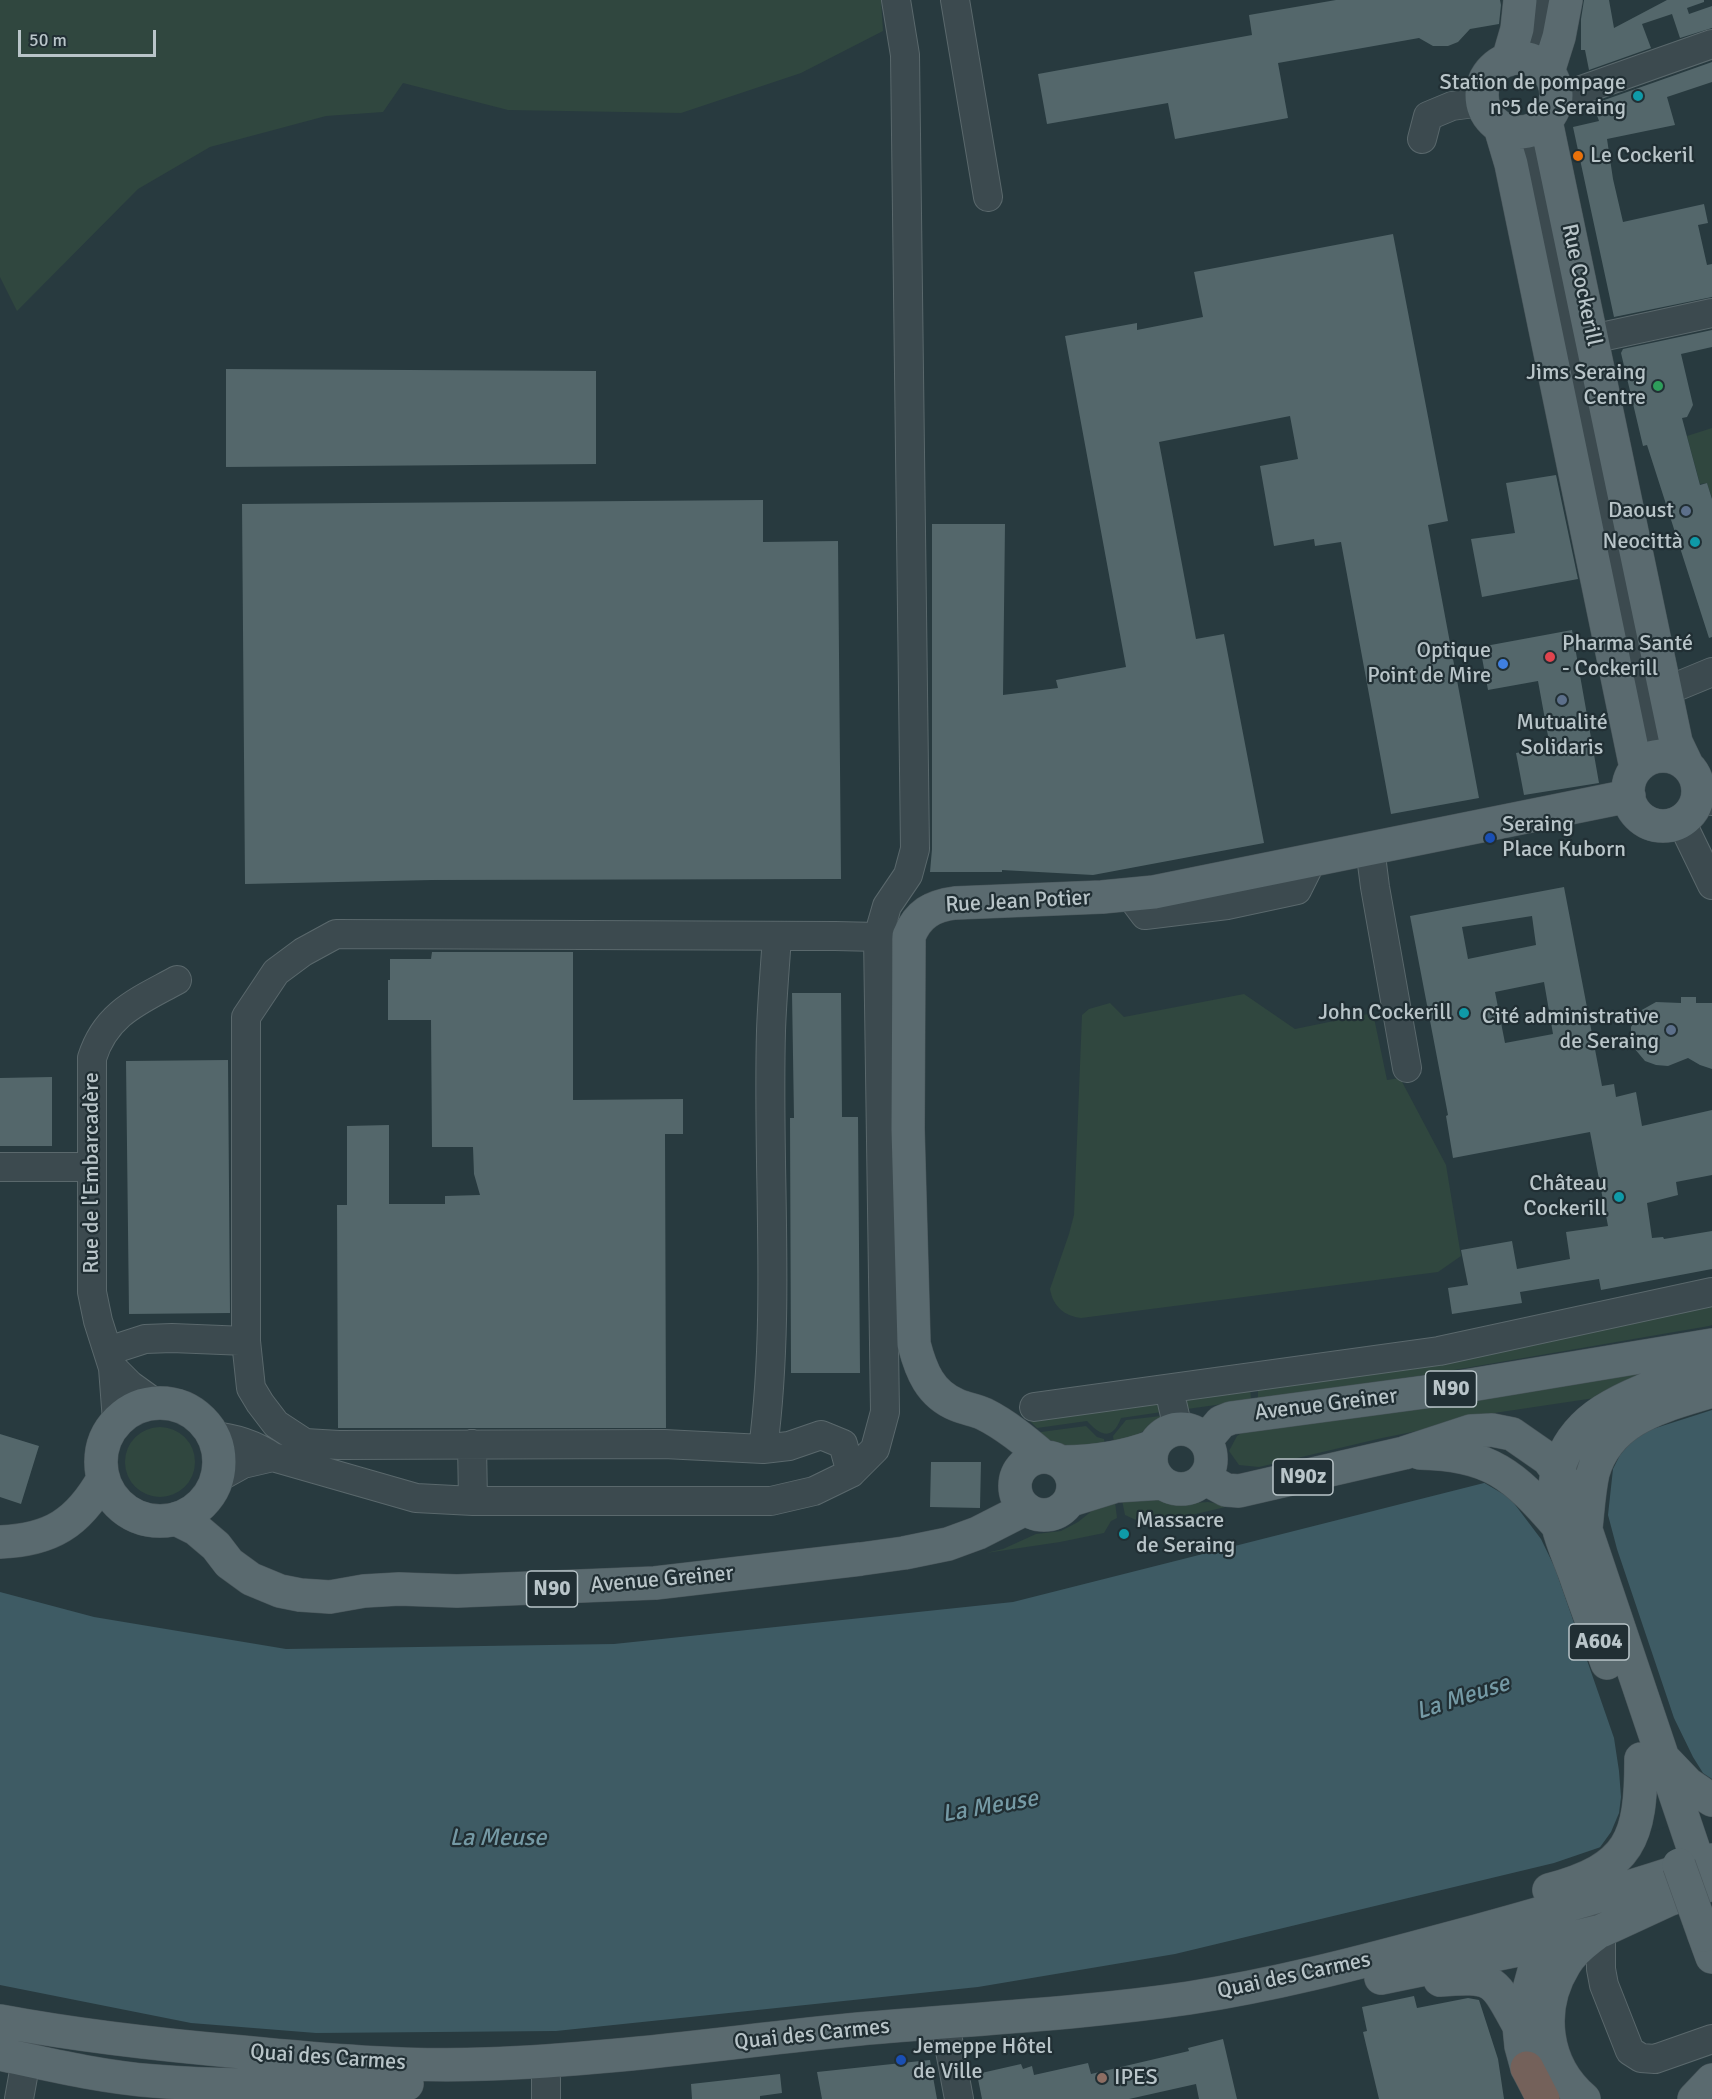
<!DOCTYPE html>
<html>
<head>
<meta charset="utf-8">
<style>
	body { margin:0 }
	#map { position:relative; width:1712px; height:2099px; overflow:hidden; background:#283a3f; font-family:Signika,sans-serif }
	canvas { display:block }
	.scale { position:absolute; left:18px; top:30px; width:138px; height:27px; box-sizing:border-box; border:3px solid #b9c5c9; border-top:0; padding-left:8px; font-size:18px; line-height:21px; white-space:nowrap; color:#b9c5c9; -webkit-text-stroke:4px #212f34; paint-order:stroke }
</style>
</head>
<body>
<div id="map">
<canvas width="1712" height="2099"></canvas>
<div class="scale">50 m</div>
</div>
<script>
const g = document.querySelector('canvas').getContext('2d');
g.lineJoin = 'round';
function paint(path, color) {
  g.fillStyle = color;
  g.fill(path, 'evenodd');
}
function trace(path, color, width, dash) {
  g.strokeStyle = color;
  g.lineWidth = width;
  g.lineCap = dash ? 'butt' : 'round';
  g.setLineDash(dash || []);
  g.stroke(path);
}
function drawText(font, color, halo, rows, align = 'center') {
  g.font = font + ' Signika,sans-serif';
  g.lineWidth = 4.5;
  g.setLineDash([]);
  g.textBaseline = 'middle';
  g.strokeStyle = halo;
  g.fillStyle = color;
  for (const [text, x, y, turn = 0] of rows) {
    g.save();
    g.translate(x, y);
    g.rotate((+turn || 0) * Math.PI / 180);
    g.textAlign = isNaN(turn) ? turn : align;
    if (halo) g.strokeText(text, 0, 0);
    g.fillText(text, 0, 0);
    g.restore();
  }
}
const green = new Path2D(`
	M 0,0 L 881,0 L 883,31 L 801,73 L 681,113 L 508,110 L 403,83 L 383,112 L 326,116 L 210,147 L 138,189 L 17,311 L 0,277 Z
	M 1712,428 L 1712,498 L 1707,483 L 1700,484 L 1687,436 Z
	M 1244,994 L 1295,1029 L 1373,1013 L 1387,1080 L 1400,1078 L 1446,1165 L 1461,1256 L 1438,1272 L 1081,1318 C 1065,1316 1053,1307 1050,1289 L 1069,1234 L 1074,1215 L 1082,1015 L 1089,1009 L 1110,1003 L 1124,1017 Z
	M 1712,1305 L 1712,1325 L 1709,1326 L 1425,1375 L 1258,1399 L 1258,1385 Z
	M 1712,1355 L 1635,1392 L 1474,1416 L 1462,1422 L 1382,1438 L 1259,1467 L 1239,1465 L 1229,1451 L 1237,1436 L 1249,1428 Z
	M 1250,1384 L 1251,1400 L 1180,1410 L 1187,1395 Z
	M 1159,1403 L 1162,1412 L 1121,1418 C 1112,1441 1101,1436 1087,1421 L 1037,1428 L 1027,1418 Z
	M 1161,1416 C 1148,1432 1133,1437 1114,1443 L 1113,1436 L 1126,1420 Z
	M 1086,1426 L 1097,1437 L 1104,1439 L 1105,1445 L 1071,1447 L 1038,1436 L 1041,1432 Z
	M125 1462a35 35 0 1 1 70 0a35 35 0 1 1-70 0Z
	M 1149,1496 L 1178,1504 L 1208,1502 L 1230,1506 L 1144,1526 L 1136,1520 L 1125,1515 L 1122,1500 Z
	M 1115,1502 L 1117,1518 L 1111,1521 L 1104,1533 L 1060,1542 L 986,1553 L 1003,1549 L 1036,1534 L 1061,1531 L 1078,1522 L 1098,1506 Z`);
const water = new Path2D(`
	M 1712,1410 L 1712,1809 L 1554,1863 L 1175,1954 L 978,1987 L 556,2031 L 316,2033 L 191,2023 L 0,1985 L 0,1592 L 94,1617 L 286,1649 L 614,1644 L 1013,1602 L 1484,1483 Z`);
const pier = new Path2D(`
	M 1632,1441 L 1620,1455 L 1613,1469 L 1608,1515 L 1617,1549 L 1674,1718 L 1693,1757 L 1703,1773 L 1712,1779 L 1712,1811 L 1598,1850 L 1611,1832 L 1619,1813 L 1621,1797 L 1619,1771 L 1614,1738 L 1555,1568 L 1541,1539 L 1510,1498 L 1481,1481 L 1557,1457 Z`);
const building = new Path2D(`
	M 1336,0 L 1500,0 L 1501,5 L 1499,24 L 1470,29 L 1458,42 L 1448,46 L 1433,46 L 1419,38 L 1278,63 L 1288,118 L 1175,139 L 1168,103 L 1047,124 L 1038,74 L 1252,35 L 1249,15 Z
	M 1584,0 L 1609,0 L 1614,28 L 1667,0 L 1704,0 L 1704,2 L 1687,8 L 1689,14 L 1712,6 L 1712,28 L 1680,38 L 1672,14 L 1642,24 L 1651,48 L 1589,70 L 1585,50 L 1581,50 L 1581,19 Z
	M 1712,62 L 1712,82 L 1667,97 L 1675,125 L 1607,139 L 1613,179 L 1623,222 L 1704,204 L 1708,223 L 1698,225 L 1707,265 L 1712,264 L 1712,297 L 1614,317 L 1573,127 L 1599,121 L 1593,104 Z
	M 1393,234 L 1448,521 L 1428,525 L 1479,798 L 1391,814 L 1341,542 L 1315,546 L 1314,539 L 1274,546 L 1260,466 L 1298,459 L 1290,416 L 1159,442 L 1196,639 L 1224,634 L 1264,843 L 1093,875 L 1002,870 L 1002,872 L 930,872 L 932,849 L 932,524 L 1005,524 L 1003,695 L 1058,688 L 1056,680 L 1126,667 L 1065,336 L 1137,323 L 1137,330 L 1203,317 L 1194,272 Z
	M 1712,330 L 1712,347 L 1681,354 L 1693,405 L 1687,417 L 1682,418 L 1700,485 L 1707,483 L 1712,499 L 1712,637 L 1709,638 L 1647,445 L 1643,446 L 1621,353 L 1623,349 Z
	M 226,369 L 596,371 L 596,464 L 226,467 Z
	M 1556,475 L 1578,579 L 1482,597 L 1471,539 L 1515,533 L 1506,483 Z
	M 763,500 L 763,542 L 838,541 L 841,879 L 432,880 L 245,884 L 242,504 Z
	M 1572,630 L 1599,783 L 1524,795 L 1516,753 L 1550,747 L 1538,681 L 1488,690 L 1480,647 Z
	M 1564,887 L 1602,1086 L 1614,1084 L 1616,1097 L 1636,1092 L 1642,1126 L 1712,1110 L 1712,1175 L 1676,1182 L 1678,1195 L 1647,1203 L 1652,1238 L 1663,1237 L 1664,1239 L 1712,1231 L 1712,1269 L 1601,1290 L 1599,1279 L 1520,1292 L 1522,1303 L 1452,1314 L 1448,1288 L 1468,1285 L 1461,1250 L 1512,1241 L 1517,1269 L 1570,1259 L 1566,1232 L 1608,1226 L 1590,1132 L 1453,1158 L 1446,1116 L 1448,1115 L 1410,916 ZM 1532,916 L 1536,945 L 1468,959 L 1462,927 ZM 1544,982 L 1553,1034 L 1505,1043 L 1495,992 Z
	M 432,952 L 573,952 L 573,1100 L 683,1099 L 683,1134 L 665,1134 L 666,1428 L 338,1428 L 337,1205 L 347,1205 L 347,1126 L 389,1125 L 389,1204 L 445,1204 L 445,1196 L 480,1195 L 474,1174 L 473,1147 L 432,1147 L 431,1020 L 388,1020 L 388,980 L 390,980 L 390,959 L 431,959 Z
	M 792,993 L 841,993 L 842,1117 L 858,1117 L 860,1373 L 791,1373 L 790,1118 L 794,1118 Z
	M 1681,997 L 1696,997 L 1696,1003 L 1712,1003 L 1712,1069 L 1700,1065 L 1688,1058 L 1668,1066 L 1656,1065 L 1645,1061 L 1634,1048 L 1631,1038 L 1631,1027 L 1640,1011 L 1656,1002 L 1681,1003 Z
	M 228,1060 L 230,1313 L 129,1314 L 126,1061 Z
	M 52,1077 L 52,1146 L 0,1146 L 0,1078 Z
	M 0,1434 L 39,1446 L 21,1504 L 0,1497 Z
	M 931,1462 L 981,1462 L 980,1508 L 930,1507 Z
	M 1414,1996 L 1417,2008 L 1468,1998 L 1479,2000 L 1498,2059 L 1504,2099 L 1379,2099 L 1363,2032 L 1367,2031 L 1362,2007 Z
	M 1223,2039 L 1237,2099 L 1199,2099 L 1196,2084 L 1129,2099 L 982,2099 L 977,2074 L 1021,2064 L 1023,2069 L 1032,2066 L 1034,2075 L 1088,2063 L 1091,2074 L 1189,2051 L 1188,2048 Z
	M 930,2060 L 937,2099 L 822,2099 L 817,2072 Z
	M 780,2074 L 782,2093 L 760,2096 L 760,2099 L 692,2099 L 691,2084 Z`);
const minor = new Path2D(`
	M 955,0 L 988,197
	M 1532,60 L 1539,33 L 1543,0
	M 1556,99 L 1712,44
	M 1525,132 L 1657,757
	M 1422,139 L 1428,116 L 1452,106 L 1482,102
	M 1592,339 L 1712,313
	M 1666,691 L 1712,672
	M 1698,794 L 1712,801
	M 1681,821 L 1712,885
	M 1370,848 L 1375,887 L 1407,1068
	M 1130,895 L 1145,915 L 1227,905 L 1297,890 L 1312,860
	M 878,937 L 887,906 L 908,875 L 915,849 L 905,55 L 896,0
	M 0,1167 L 92,1167
	M 108,1351 L 145,1339 L 172,1338 L 246,1341
	M 113,1368 L 130,1385 L 155,1403
	M 1169,1389 L 1178,1429
	M 1034,1407 L 1439,1351 L 1712,1292
	M 117,1421 L 113,1368 L 98,1321 L 92,1292 L 92,1058 C 106,1013 139,1001 177,980
	M 212,1436 C 236,1438 254,1444 273,1457 L 243,1464 L 216,1479
	M 472,1444 L 473,1501
	M 763,1449 C 781,1311 767,1171 771,1031 C 772,1000 775,968 777,936
	M 273,1457 L 416,1498 L 473,1501 L 771,1501 L 814,1491 L 851,1473 L 875,1449 L 885,1412 L 878,937 L 835,936 L 336,934 L 303,952 L 276,972 L 246,1017 L 246,1341 L 251,1388 L 260,1403 L 276,1424 L 305,1443 L 339,1445 L 664,1444 L 763,1449 L 789,1446 L 821,1435 L 843,1444 L 851,1473
	M 1601,1931 L 1601,1969 L 1604,1985 L 1630,2051 L 1641,2058 L 1655,2059 L 1712,2039
	M 948,2040 L 959,2099
	M 546,2079 L 546,2099
	M 19,2099 L 26,2060`);
const major = new Path2D(`
	M1482 95a37 37 0 1 1 74 0a37 37 0 1 1-74 0Z
	M 1508,60 L 1517,29 L 1520,0
	M 1548,72 L 1559,37 L 1566,0
	M 1546,121 L 1676,742 L 1687,765
	M 1500,127 L 1511,164 L 1636,768
	M1628 791a35 35 0 1 1 70 0a35 35 0 1 1-70 0Z
	M101 1462a59 59 0 1 1 118 0a59 59 0 1 1-118 0Z
	M1151 1459a30 30 0 1 1 60 0a30 30 0 1 1-60 0Z
	M 1205,1441 L 1221,1422 L 1231,1418 L 1447,1389 L 1712,1345
	M 1420,1453 C 1490,1454 1514,1475 1558,1526
	M1015 1486a29 29 0 1 1 58 0a29 29 0 1 1-58 0Z
	M 1044,1457 C 1025,1441 1006,1425 984,1414 C 976,1410 966,1409 957,1405 C 930,1394 921,1371 914,1344 L 908,1129 L 909,936 C 918,914 932,906 955,903 L 1102,897 L 1154,892 L 1629,796
	M 1061,1462 C 1094,1462 1123,1458 1154,1446
	M 1204,1478 L 1226,1490 L 1239,1491 L 1404,1453 L 1471,1431 L 1492,1430 L 1512,1434 L 1548,1459 L 1565,1482 L 1586,1530 L 1697,1859
	M 1071,1500 L 1116,1486 L 1163,1483
	M 176,1519 L 196,1529 L 216,1546 L 229,1563 L 251,1579 L 280,1591 L 300,1595 L 330,1597 L 364,1591 L 399,1589 L 457,1591 L 655,1583 L 861,1559 L 904,1553 L 948,1544 L 978,1533 L 1025,1509
	M 1586,1528 C 1588,1510 1589,1491 1593,1473 C 1609,1417 1664,1406 1712,1391
	M 0,1542 C 51,1540 78,1523 103,1479
	M 1607,1663 C 1597,1635 1586,1606 1576,1577 C 1570,1560 1562,1543 1558,1526 C 1546,1480 1564,1436 1603,1411 C 1636,1390 1676,1379 1712,1365
	M 1666,1761 L 1688,1784 L 1712,1800
	M 1549,1890 C 1631,1868 1641,1839 1641,1759
	M 1704,1935 L 1712,1957
	M 1381,1978 L 1542,1945 L 1601,1931 L 1668,1900 L 1712,1884
	M 1440,1980 C 1495,1976 1493,1979 1519,2026
	M 0,2021 C 80,2036 161,2045 242,2052 C 323,2060 405,2067 486,2064 C 611,2060 735,2041 859,2029 C 969,2019 1080,2014 1189,1998 C 1273,1985 1355,1964 1436,1942 C 1529,1917 1621,1891 1712,1860
	M 0,2054 C 51,2065 102,2077 154,2081 C 238,2088 323,2084 407,2084
	M 1527,2068 L 1521,2046 L 1519,2026 L 1537,1960 L 1549,1930
	M 1584,2099 C 1544,2065 1537,2009 1565,1964 C 1573,1950 1586,1942 1598,1932
	M 1694,2099 L 1712,2080`);
const highway = new Path2D(`
	M 1527,2068 L 1543,2099`);
const majorBridge = new Path2D(`
	M 1679,1865 L 1704,1935`);
const markers = [
	[1638,96,6,"#0f9aa8"],
	[1578,156,6,"#e8710a"],
	[1658,386,6,"#2e9e5b"],
	[1686,511,6,"#5c6f8a"],
	[1695,542,6,"#0f9aa8"],
	[1550,657,6,"#e0444e"],
	[1503,664,6,"#3f7fe0"],
	[1562,700,6,"#5c6f8a"],
	[1490,838,6,"#1a4fb4"],
	[1464,1013,6,"#0f9aa8"],
	[1671,1030,6,"#5c6f8a"],
	[1619,1197,6,"#0f9aa8"],
	[1124,1534,6,"#0f9aa8"],
	[901,2060,6,"#1a4fb4"],
	[1102,2078,6,"#8d6e63"]
];
const shields = [
	[1451,1389,51],
	[1303,1477,60],
	[552,1589,51],
	[1599,1642,60]
];
const shieldNames = [
	["N90",1451,1389],
	["N90z",1303,1477],
	["N90",552,1589],
	["A604",1599,1642]
];
const poiNames = [
	["Station de pompage",1626,83],
	["n°5 de Seraing",1626,108],
	["Le Cockeril",1590,156,"left"],
	["Jims Seraing",1646,373],
	["Centre",1646,398],
	["Daoust",1674,511],
	["Neocittà",1683,542],
	["Pharma Santé",1562,644,"left"],
	["- Cockerill",1562,669,"left"],
	["Optique",1491,651],
	["Point de Mire",1491,676],
	["Mutualité",1562,723,"center"],
	["Solidaris",1562,748,"center"],
	["Seraing",1502,825,"left"],
	["Place Kuborn",1502,850,"left"],
	["John Cockerill",1452,1013],
	["Cité administrative",1659,1017],
	["de Seraing",1659,1042],
	["Château",1607,1184],
	["Cockerill",1607,1209],
	["Massacre",1136,1521,"left"],
	["de Seraing",1136,1546,"left"],
	["Jemeppe Hôtel",913,2047,"left"],
	["de Ville",913,2072,"left"],
	["IPES",1114,2078,"left"]
];
const streetNames = [
	["Rue Cockerill",1581,285,78],
	["Rue Jean Potier",1018,902,-3],
	["Rue de l'Embarcadère",92,1173,-90],
	["Avenue Greiner",1326,1405,-7],
	["Avenue Greiner",662,1580,-5],
	["Quai des Carmes",1294,1976,-12],
	["Quai des Carmes",812,2035,-6],
	["Quai des Carmes",328,2058,4]
];
const waterNames = [
	["La Meuse",1463,1698,-18],
	["La Meuse",990,1807,-10],
	["La Meuse",498,1839]
];
paint(green, '#30473f');
paint(water, '#3e5b64');
paint(pier, '#283a3f');
paint(building, '#54676b');
trace(minor, '#5a686c', 30);
trace(major, '#49565b', 34);
trace(highway, '#475559', 34);
trace(minor, '#3c4a4f', 28);
trace(major, '#5a6a6f', 33);
trace(highway, '#74615a', 33);
trace(majorBridge, '#49565b', 34, []);
trace(majorBridge, '#5a6a6f', 33);
for (const [x, y, r, color] of markers) {
  const dot = new Path2D();
  dot.arc(x, y, r, 0, 2 * Math.PI);
  g.fillStyle = color;
  g.fill(dot);
  trace(dot, '#212f34', 2);
}
for (const [x, y, w] of shields) {
  const box = new Path2D();
  box.roundRect(x - w / 2, y - 18, w, 36, 4.5);
  g.fillStyle = '#212f34';
  g.fill(box);
  trace(box, '#b9c5c9', 1.5);
}
drawText('bold 21px', '#b9c5c9', null, shieldNames);
drawText('22px', '#b9c5c9', '#212f34', poiNames, 'right');
drawText('22px', '#b9c5c9', '#212f34', streetNames);
drawText('italic 24px', '#759aa5', '#212f34', waterNames);
</script>
</body>
</html>
